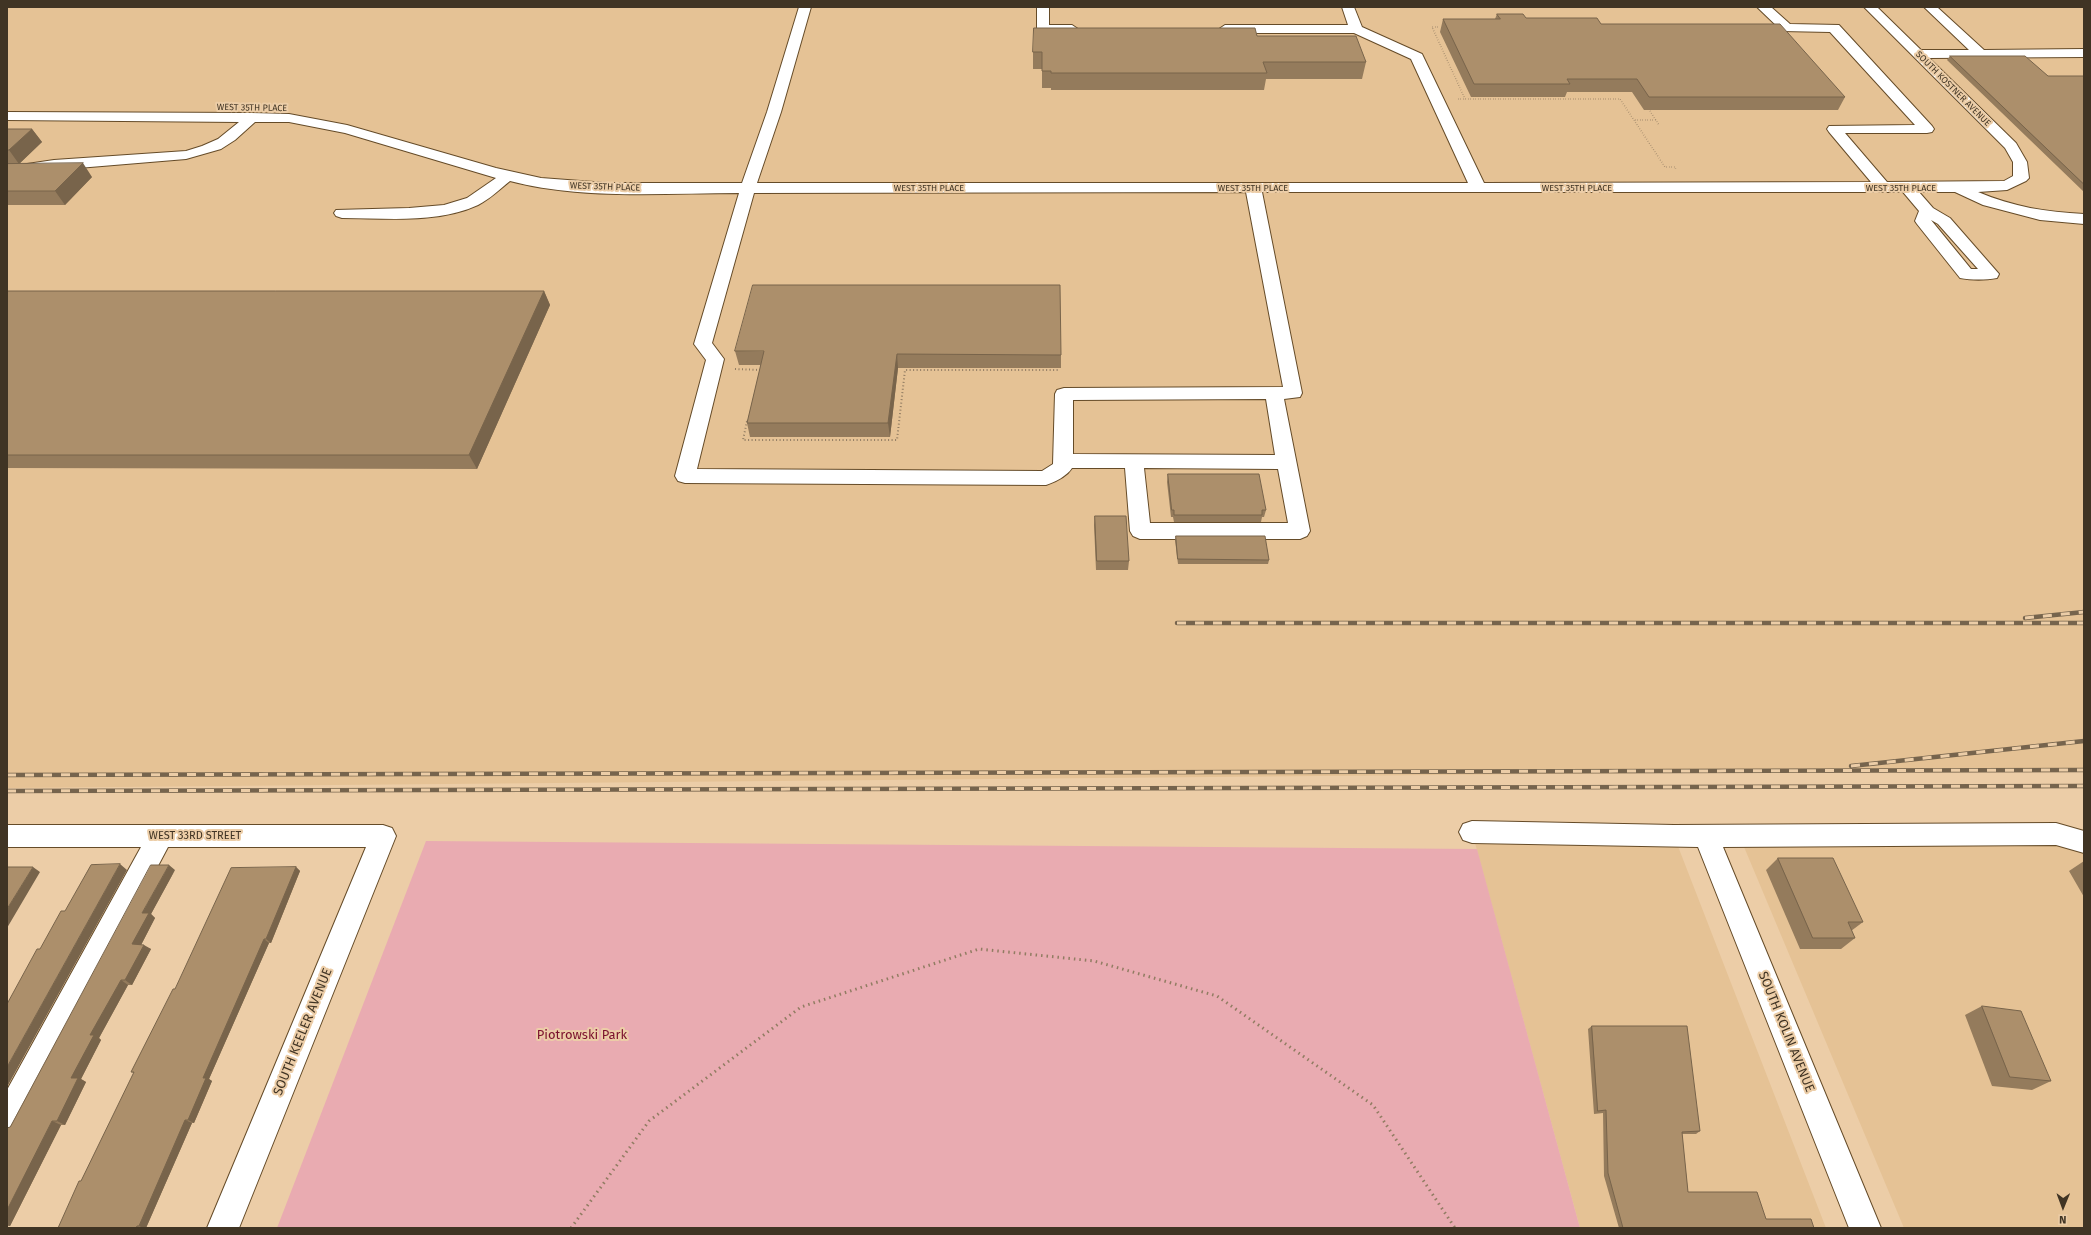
<!DOCTYPE html>
<html>
<head>
<meta charset="utf-8">
<style>
	body { margin:0 }
	#map { position:relative; width:2091px; height:1235px; overflow:hidden; background:#eccda7; font-family:"Fira Sans",sans-serif }
	canvas { display:block }
	.frame { position:absolute; inset:0; border:8px solid #403424; pointer-events:none }
	.north { position:absolute; left:2043px; top:1187px; width:40px; height:40px; -webkit-text-stroke:3px #eccda7; paint-order:stroke; rotate:181deg; font-size:11px; font-weight:700; line-height:16px; text-align:center; color:#403424 }
	.north::after { content:''; display:block; margin:auto; width:14px; height:18px; background:#403424; clip-path:polygon(50% 0,100% 100%,50% 72%,0 100%) }
</style>
</head>
<body>
<div id="map">
<canvas width="2091" height="1235"></canvas>
<div class="frame"></div>
<div class="north">N</div>
</div>
<script>
const g = document.querySelector('canvas').getContext('2d');
g.lineJoin = 'round';
function paint(path, color) {
  g.fillStyle = color;
  g.fill(path, 'evenodd');
}
function trace(path, color, width, dash) {
  g.strokeStyle = color;
  g.lineWidth = width;
  g.lineCap = dash ? 'butt' : 'round';
  g.setLineDash(dash || []);
  g.stroke(path);
}
function drawText(font, color, halo, rows, align = 'center') {
  g.font = font + ' "Fira Sans",sans-serif';
  g.lineWidth = 4;
  g.setLineDash([]);
  g.textBaseline = 'middle';
  g.strokeStyle = halo;
  g.fillStyle = color;
  for (const [text, x, y, turn = 0] of rows) {
    g.save();
    g.translate(x, y);
    g.rotate((+turn || 0) * Math.PI / 180);
    g.textAlign = isNaN(turn) ? turn : align;
    if (halo) g.strokeText(text, 0, 0);
    g.fillText(text, 0, 0);
    g.restore();
  }
}
const built = new Path2D(`
	M 7,7 L 2084,7 L 2084,769 L 7,788 Z
	M 1472,832 L 1674,836 L 1826,1228 L 1580,1228 Z
	M 1739,835 L 2084,842 L 2084,1228 L 1904,1228 Z`);
const green = new Path2D(`
	M 426,841 L 1477,849 L 1580,1228 L 277,1228 Z`);
const pathFar2 = new Path2D(`
	M 1438,27 L 1432,27 L 1465,99
	M 1458,99 L 1620,99 L 1665,167 L 1675,167 L 1676,170
	M 1650,111 L 1659,125
	M 1635,120 L 1656,120`);
const pathFar1 = new Path2D(`
	M 735,369 L 760,370
	M 747,421 L 743,440 L 897,440 L 905,370 L 1059,370`);
const path = new Path2D(`
	M 571,1228 L 649,1121 L 801,1007 L 979,949 L 1094,961 L 1217,996 L 1373,1105 L 1455,1228`);
const minor = new Path2D(`
	M 799,7 L 811,7 L 781,112 L 757,183 L 1468,183 L 1411,59 L 1354,33 L 1225,33 L 1219,29 L 1225,25 L 1348,25 L 1342,7 L 1354,7 L 1362,27 L 1422,54 L 1484,183 L 1871,182 L 1829,132 L 1827,129 L 1829,126 L 1915,125 L 1830,32 L 1782,31 L 1757,7 L 1771,7 L 1790,24 L 1839,25 L 1932,126 L 1934,129 L 1932,132 L 1927,133 L 1845,133 L 1887,182 L 2004,181 L 2013,176 L 2013,162 L 2005,148 L 1864,7 L 1877,7 L 1921,50 L 1969,50 L 1924,7 L 1937,7 L 1984,50 L 2084,49 L 2084,57 L 1929,58 L 2016,143 L 2027,162 L 2029,178 L 2026,181 L 2007,190 L 1978,192 C 2014,207 2046,212 2084,214 L 2084,224 L 2040,220 L 1983,205 L 1955,192 L 1919,192 L 1933,208 L 1950,218 L 1999,274 L 1997,278 C 1986,280 1971,280 1960,278 L 1917,224 L 1915,221 L 1919,211 L 1903,192 L 1262,192 L 1302,393 L 1300,397 L 1284,399 L 1310,531 L 1307,536 L 1300,539 L 1140,539 L 1133,536 L 1130,531 L 1125,468 L 1072,468 C 1067,476 1055,482 1046,485 L 685,483 L 678,481 L 675,476 L 706,360 L 694,344 L 739,193 C 665,193 582,200 510,181 C 500,189 490,199 478,205 C 437,224 386,218 342,218 L 336,216 L 334,213 L 336,210 L 409,208 L 444,205 L 467,198 L 496,178 L 345,133 L 289,122 L 255,122 L 235,140 L 221,149 L 186,159 L 54,170 L 7,177 L 7,167 L 54,160 L 186,151 L 202,146 L 218,139 L 239,122 L 7,120 L 7,112 L 252,113 L 289,114 L 347,125 L 496,168 L 541,178 L 607,183 L 742,183 L 767,112 ZM 1246,192 L 1283,387 L 1064,388 L 1057,390 L 1055,394 L 1053,464 L 1042,471 L 697,469 L 724,359 L 712,343 L 754,193 ZM 1931,220 L 1938,224 L 1978,269 L 1971,269 ZM 1266,399 L 1275,455 L 1073,454 L 1073,400 ZM 1144,468 L 1278,469 L 1288,523 L 1150,523 Z
	M 1037,7 L 1049,7 L 1049,25 L 1072,25 L 1078,29 L 1072,33 L 1038,32 L 1037,29 Z
	M 1472,821 L 1674,825 L 2056,823 L 2084,831 L 2084,853 L 2056,845 L 1723,847 L 1881,1228 L 1849,1228 L 1698,847 L 1472,843 L 1463,840 L 1459,832 L 1463,824 Z
	M 7,825 L 383,825 L 392,828 L 396,836 L 239,1228 L 207,1228 L 366,847 L 168,847 L 18,1130 L 7,1134 L 7,1090 L 141,847 L 7,847 Z`);
const rail = new Path2D(`
	M 2025,618 L 2084,612
	M 1177,623 L 2084,623
	M 1851,766 L 2084,741
	M 7,775 L 2084,770
	M 7,791 L 2084,786`);
const wall = new Path2D(`
	M 1497,14 L 1526,18 L 1601,24 L 1845,97 L 1838,110 L 1644,110 L 1632,92 L 1567,92 L 1565,97 L 1471,97 L 1440,32 L 1443,19 L 1495,19 Z
	M 1257,36 L 1366,62 L 1362,79 L 1266,79 L 1264,90 L 1051,90 L 1051,88 L 1042,88 L 1042,69 L 1033,69 L 1033,52 Z
	M 1950,56 L 2048,76 L 2084,76 L 2084,192 L 1947,60 Z
	M 7,129 L 32,129 L 42,142 L 19,164 L 7,164 Z
	M 7,164 L 92,177 L 65,205 L 7,205 Z
	M 7,291 L 544,291 L 550,305 L 477,469 L 7,468 Z
	M 735,351 L 1061,355 L 1061,368 L 898,368 L 890,437 L 750,437 L 747,423 L 761,365 L 739,365 Z
	M 1168,474 L 1266,510 L 1264,517 L 1262,517 L 1261,522 L 1174,522 L 1173,517 L 1171,517 L 1167,482 Z
	M 1095,516 L 1129,561 L 1128,570 L 1096,570 L 1094,525 Z
	M 1176,536 L 1269,560 L 1268,564 L 1178,564 L 1175,540 Z
	M 1778,858 L 1863,922 L 1851,931 L 1855,938 L 1841,949 L 1800,949 L 1766,870 Z
	M 2084,861 L 2084,897 L 2069,871 Z
	M 296,867 L 300,871 L 271,943 L 269,943 L 209,1079 L 212,1081 L 194,1123 L 192,1123 L 146,1228 L 58,1228 L 134,1073 L 131,1072 L 175,989 Z
	M 175,870 L 151,914 L 155,918 L 141,945 L 151,949 L 132,985 L 128,985 L 99,1038 L 101,1040 L 81,1079 L 86,1082 L 65,1125 L 61,1125 L 10,1226 L 7,1226 L 7,1128 L 10,1127 Z
	M 1982,1006 L 2051,1081 L 2032,1090 L 1992,1086 L 1965,1015 Z
	M 1592,1026 L 1700,1131 L 1696,1134 L 1682,1134 L 1688,1192 L 1766,1219 L 1814,1228 L 1619,1228 L 1604,1176 L 1603,1113 L 1594,1114 L 1588,1029 Z`);
const shadedWall = new Path2D(`
	M 32,129 L 42,142 L 19,164 L 9,150 Z
	M 83,163 L 92,177 L 65,205 L 55,191 Z
	M 544,291 L 550,305 L 477,469 L 469,455 Z
	M 897,354 L 898,368 L 890,437 L 888,423 Z
	M 120,864 L 127,870 L 7,1087 L 7,1067 Z
	M 169,865 L 175,870 L 151,914 L 155,918 L 139,949 L 132,944 L 142,913 Z
	M 33,867 L 40,872 L 7,928 L 7,909 Z
	M 296,867 L 300,871 L 271,943 L 266,939 Z
	M 264,939 L 269,943 L 209,1079 L 212,1081 L 194,1123 L 188,1120 L 203,1078 Z
	M 144,945 L 151,949 L 132,985 L 125,980 Z
	M 121,980 L 128,985 L 99,1038 L 101,1040 L 81,1079 L 86,1082 L 65,1125 L 57,1121 L 71,1078 L 90,1035 Z
	M 185,1120 L 192,1123 L 146,1228 L 143,1228 L 139,1226 Z
	M 52,1121 L 61,1125 L 10,1226 L 7,1225 L 7,1210 Z`);
const building = new Path2D(`
	M 1497,14 L 1523,14 L 1526,18 L 1597,18 L 1601,24 L 1780,24 L 1845,97 L 1649,97 L 1637,79 L 1567,79 L 1570,84 L 1474,84 L 1443,19 L 1500,19 Z
	M 1034,28 L 1255,28 L 1257,36 L 1356,36 L 1366,62 L 1263,62 L 1267,73 L 1051,73 L 1051,71 L 1042,71 L 1042,52 L 1033,52 Z
	M 1950,56 L 2025,56 L 2048,76 L 2084,76 L 2084,184 Z
	M 7,129 L 32,129 L 9,150 L 7,150 Z
	M 83,163 L 55,191 L 7,191 L 7,164 Z
	M 753,285 L 1060,285 L 1061,355 L 897,354 L 888,423 L 747,423 L 764,351 L 735,351 Z
	M 7,291 L 544,291 L 469,455 L 7,455 Z
	M 1168,474 L 1259,474 L 1266,510 L 1262,510 L 1262,515 L 1174,515 L 1174,510 L 1172,510 Z
	M 1095,516 L 1126,516 L 1129,561 L 1097,561 Z
	M 1176,536 L 1265,536 L 1269,560 L 1178,559 Z
	M 1778,858 L 1833,858 L 1863,922 L 1848,922 L 1855,938 L 1813,938 Z
	M 120,864 L 7,1067 L 7,1004 L 37,949 L 40,949 L 61,911 L 65,911 L 91,865 Z
	M 151,865 L 169,865 L 142,913 L 149,913 L 132,944 L 144,945 L 125,980 L 121,980 L 90,1035 L 94,1035 L 71,1078 L 78,1078 L 57,1121 L 52,1121 L 7,1210 L 7,1128 L 10,1127 Z
	M 7,867 L 33,867 L 7,909 Z
	M 296,867 L 266,939 L 264,939 L 203,1078 L 206,1078 L 188,1120 L 185,1120 L 139,1226 L 137,1226 L 136,1228 L 58,1228 L 79,1181 L 81,1181 L 134,1072 L 131,1072 L 173,989 L 175,989 L 231,868 Z
	M 1982,1006 L 2021,1011 L 2051,1081 L 2010,1077 Z
	M 1592,1026 L 1687,1026 L 1700,1131 L 1682,1132 L 1688,1192 L 1757,1192 L 1766,1219 L 1811,1219 L 1814,1228 L 1623,1228 L 1608,1173 L 1606,1110 L 1598,1111 Z`);
const farStreetnames = [
	["SOUTH KOSTNER AVENUE",1953,89,45],
	["WEST 35TH PLACE",252,108,1],
	["WEST 35TH PLACE",605,187,2],
	["WEST 35TH PLACE",929,188],
	["WEST 35TH PLACE",1253,188],
	["WEST 35TH PLACE",1577,188],
	["WEST 35TH PLACE",1901,188]
];
const streetNames = [
	["WEST 33RD STREET",195,836]
];
const nearStreetnames = [
	["SOUTH KEELER AVENUE",303,1032,-68],
	["SOUTH KOLIN AVENUE",1786,1032,68]
];
const nearParknames = [
	["Piotrowski Park",582,1035]
];
paint(built, '#e5c295');
paint(green, '#e9abb1');
trace(minor, '#654b28', 2);
trace(pathFar2, '#917c62', 1.5, [0.5, 2]);
trace(pathFar1, '#917c62', 2, [1, 2.5]);
trace(path, '#917c62', 3, [1.5, 4]);
paint(minor, '#fff');
trace(rail, '#76644d', 4.5);
trace(rail, '#eccda7', 3, [9]);
paint(wall, '#947b5c');
paint(shadedWall, '#78644b');
paint(building, '#ac8f6b');
trace(building, '#78644b', 1);
drawText('9px', '#403424', '#eccda7', farStreetnames);
drawText('11px', '#403424', '#eccda7', streetNames);
drawText('13px', '#403424', '#eccda7', nearStreetnames);
drawText('13px', '#7a102d', '#eccda7', nearParknames);
</script>
</body>
</html>
